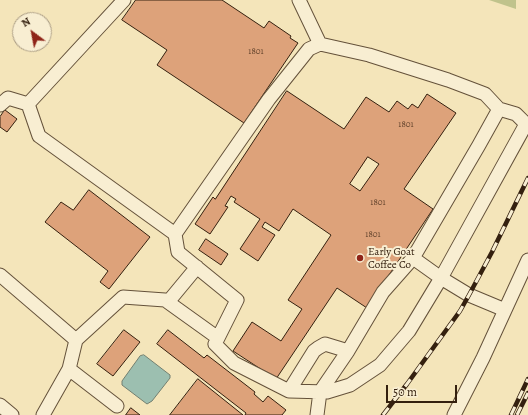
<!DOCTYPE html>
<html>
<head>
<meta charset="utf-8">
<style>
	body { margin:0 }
	#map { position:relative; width:528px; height:415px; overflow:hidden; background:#f4e5ba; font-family:Alegreya,serif }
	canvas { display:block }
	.north { position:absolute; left:12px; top:12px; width:40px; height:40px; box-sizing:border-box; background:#f8eed2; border:1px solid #aa9c84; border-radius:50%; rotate:328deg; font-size:11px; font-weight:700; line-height:16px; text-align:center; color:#34200f }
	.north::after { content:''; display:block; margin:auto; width:14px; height:18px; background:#8f2418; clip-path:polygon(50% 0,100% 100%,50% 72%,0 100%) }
	.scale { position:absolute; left:386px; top:385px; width:71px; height:18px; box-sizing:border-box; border:2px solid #34200f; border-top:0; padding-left:5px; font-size:12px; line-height:14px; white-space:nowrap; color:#34200f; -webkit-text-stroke:3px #f8eed2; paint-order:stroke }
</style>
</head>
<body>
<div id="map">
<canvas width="528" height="415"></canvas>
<div class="north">N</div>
<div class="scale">50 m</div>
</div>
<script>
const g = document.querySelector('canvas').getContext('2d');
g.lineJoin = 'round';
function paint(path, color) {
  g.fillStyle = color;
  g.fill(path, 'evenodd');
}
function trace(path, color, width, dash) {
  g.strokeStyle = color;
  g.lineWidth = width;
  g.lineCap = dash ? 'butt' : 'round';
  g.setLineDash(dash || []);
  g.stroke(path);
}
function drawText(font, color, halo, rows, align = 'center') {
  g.font = font + ' Alegreya,serif';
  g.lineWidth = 4;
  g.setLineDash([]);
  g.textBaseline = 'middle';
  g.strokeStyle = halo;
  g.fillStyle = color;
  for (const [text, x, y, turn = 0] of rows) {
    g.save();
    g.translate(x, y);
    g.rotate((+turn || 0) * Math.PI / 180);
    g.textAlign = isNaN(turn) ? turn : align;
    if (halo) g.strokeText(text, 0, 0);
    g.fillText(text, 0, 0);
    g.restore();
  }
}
const green = new Path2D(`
	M 489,0 L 516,0 L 516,9 Z`);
const water = new Path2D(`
	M 144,355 L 170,375 L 170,378 L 152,401 L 147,404 L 122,385 L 122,381 L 140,356 Z`);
const building = new Path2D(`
	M 136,0 L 222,0 L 264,28 L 269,21 L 291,36 L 290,38 L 298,43 L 244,123 L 157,65 L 167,50 L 122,20 Z
	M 287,91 L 344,129 L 366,97 L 389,112 L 397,101 L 408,109 L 412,104 L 418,108 L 427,94 L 456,113 L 404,189 L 433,209 L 367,308 L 337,288 L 276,379 L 233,351 L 252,322 L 281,341 L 302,309 L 288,300 L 331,235 L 293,209 L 279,231 L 265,222 L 262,227 L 275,235 L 258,261 L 240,249 L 260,219 L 234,202 L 236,199 L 231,196 L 225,206 L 228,207 L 210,234 L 195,224 L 213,197 L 215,199 ZM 368,157 L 379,164 L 360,191 L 350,184 Z
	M 5,110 L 17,119 L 7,132 L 0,127 L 0,117 Z
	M 89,190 L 150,237 L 109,289 L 100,282 L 108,271 L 45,222 L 61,202 L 73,210 Z
	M 206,239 L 228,254 L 221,265 L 199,250 Z
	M 124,330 L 140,342 L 113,376 L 97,364 Z
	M 168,330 L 204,358 L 207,355 L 255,392 L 254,394 L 263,402 L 268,396 L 286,410 L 282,415 L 245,415 L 246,413 L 157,344 Z
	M 198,379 L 243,415 L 170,415 Z
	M 131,408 L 140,415 L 126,415 Z`);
const minor = new Path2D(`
	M 124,0 L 28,104 L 39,136 L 175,234
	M 299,0 L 320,44
	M 0,105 L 8,98 L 28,104
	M 413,258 L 441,278 L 469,295 L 505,310
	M 0,275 L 76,340 L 69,369 L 43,415
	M 168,302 L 197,267
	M 76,340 L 123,297 L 165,300 L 218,338
	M 69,369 L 117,406
	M 289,391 L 314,351 L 318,348 L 325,344 L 348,351
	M 0,405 L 12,415
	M 317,415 L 320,392 L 348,351 L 383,292 L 413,258 L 479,145 L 499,109 L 516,114 L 526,124 L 441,278 L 409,331 L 380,365 L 350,385 L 327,392 L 289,391 L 234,363 L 215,344 L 237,300 L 178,252 L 175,234 L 269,99 L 309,49 L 320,44 L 369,55 L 448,80 L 485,94 L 499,109
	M 454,415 L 483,358 L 528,260`);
const rail = new Path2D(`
	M 383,415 L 407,384 L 460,311 L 469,295 L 492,252 L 528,178
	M 511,415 L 528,379
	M 517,415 L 528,393`);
const markers = [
	[360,258,4,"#8f2418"]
];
const numberNames = [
	["1801",256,52],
	["1801",406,125],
	["1801",378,203],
	["1801",373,235]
];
const poiNames = [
	["Early Goat",368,252],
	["Coffee Co",368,265]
];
paint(green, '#c0c38c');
paint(water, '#9cbfb0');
trace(water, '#727f70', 1);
paint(building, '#dda27a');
trace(building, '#34200f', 1);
trace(minor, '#64513a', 15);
trace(minor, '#f8eed2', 13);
trace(rail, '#34200f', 4.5);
trace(rail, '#f8eed2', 3, [9]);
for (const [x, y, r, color] of markers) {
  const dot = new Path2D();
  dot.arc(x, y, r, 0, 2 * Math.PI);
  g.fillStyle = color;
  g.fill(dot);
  trace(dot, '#f8eed2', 1.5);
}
drawText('9px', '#5e402a', null, numberNames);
drawText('11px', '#34200f', '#f8eed2', poiNames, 'left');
</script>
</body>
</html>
